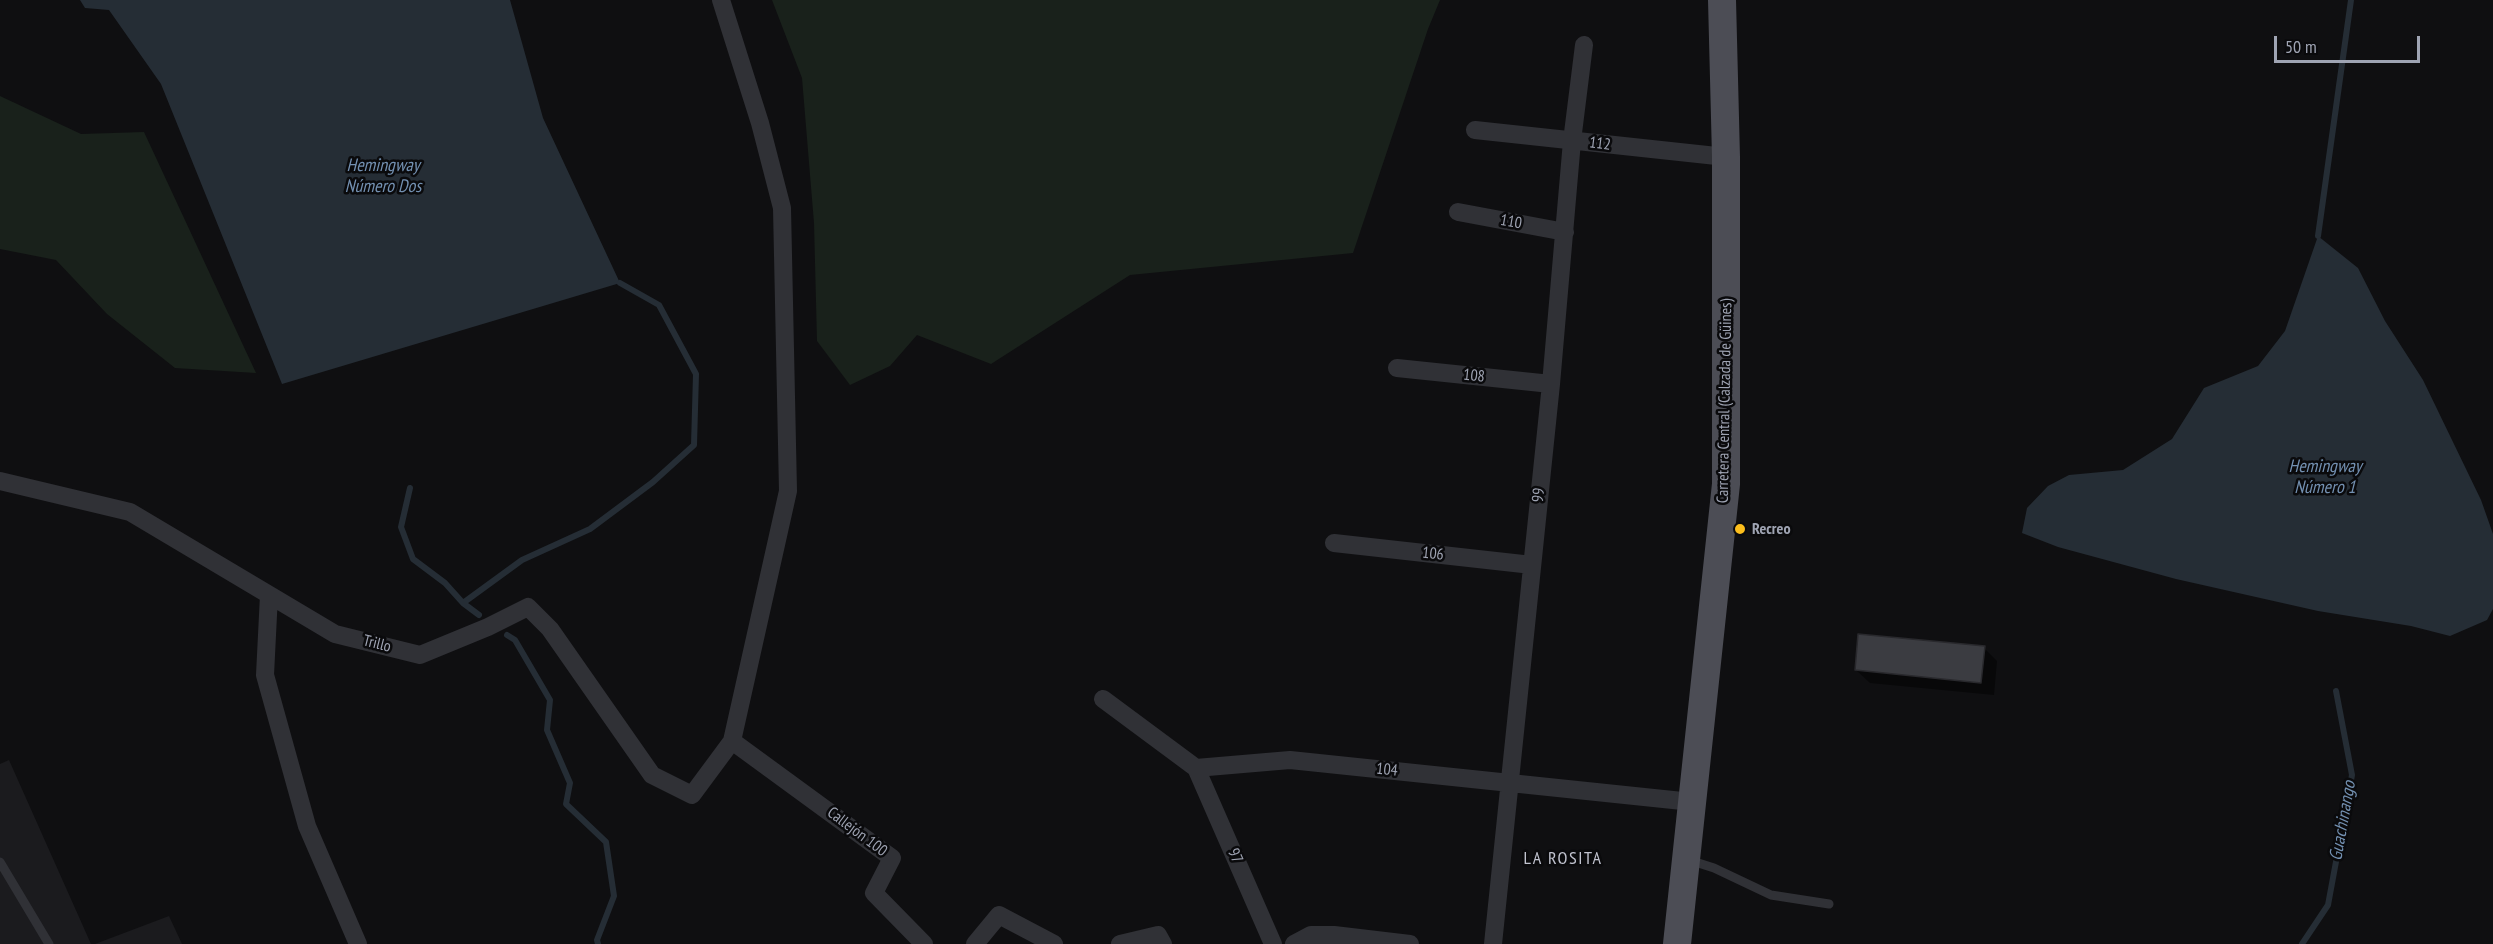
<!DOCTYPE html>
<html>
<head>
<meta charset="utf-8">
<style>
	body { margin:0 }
	#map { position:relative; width:2493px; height:944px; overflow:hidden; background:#0f0f11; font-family:"PT Sans Narrow",sans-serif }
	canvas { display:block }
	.scale { position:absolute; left:2274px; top:36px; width:146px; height:27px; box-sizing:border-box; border:3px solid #9fa4b3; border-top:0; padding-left:8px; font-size:18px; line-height:21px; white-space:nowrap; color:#9fa4b3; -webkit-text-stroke:4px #0a0a0c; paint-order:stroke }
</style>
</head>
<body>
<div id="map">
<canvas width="2493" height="944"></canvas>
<div class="scale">50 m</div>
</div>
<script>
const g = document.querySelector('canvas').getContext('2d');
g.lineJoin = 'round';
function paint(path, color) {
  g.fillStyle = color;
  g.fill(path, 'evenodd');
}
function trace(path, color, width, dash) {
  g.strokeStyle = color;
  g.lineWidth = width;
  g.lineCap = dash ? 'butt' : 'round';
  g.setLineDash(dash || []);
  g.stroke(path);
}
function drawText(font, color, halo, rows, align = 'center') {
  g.font = font + ' "PT Sans Narrow",sans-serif';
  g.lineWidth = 5;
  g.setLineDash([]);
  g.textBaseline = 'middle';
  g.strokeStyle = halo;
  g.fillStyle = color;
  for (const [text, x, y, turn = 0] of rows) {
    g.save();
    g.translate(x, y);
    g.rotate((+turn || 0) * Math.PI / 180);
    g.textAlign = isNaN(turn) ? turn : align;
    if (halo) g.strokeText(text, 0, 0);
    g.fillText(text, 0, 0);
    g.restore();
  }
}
const built = new Path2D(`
	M 9,760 L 91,944 L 0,944 L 0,764 Z
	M 169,916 L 182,944 L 95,944 Z`);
const green = new Path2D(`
	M 772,0 L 1440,0 L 1428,29 L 1353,253 L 1130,275 L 991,364 L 917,335 L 890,366 L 850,385 L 817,341 L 814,223 L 802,78 Z
	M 0,96 L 81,134 L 144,132 L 256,373 L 175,368 L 107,314 L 56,260 L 0,249 Z`);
const water = new Path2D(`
	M 80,0 L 510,0 L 543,118 L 620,283 L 282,384 L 161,84 L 109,10 L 85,8 Z
	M 2318,236 L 2358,268 L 2385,321 L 2423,380 L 2481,500 L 2493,534 L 2493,609 L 2487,620 L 2450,636 L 2411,626 L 2318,611 L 2176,579 L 2058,547 L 2022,533 L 2027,508 L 2048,486 L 2069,475 L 2123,470 L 2172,439 L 2204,388 L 2258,366 L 2285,331 Z`);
const shadow = new Path2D(`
	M 1984,648 L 1997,661 L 1994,695 L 1870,683 L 1856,670 Z`);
const stream = new Path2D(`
	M 2318,236 L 2351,0
	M 410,488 L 401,527 L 413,559 L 445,583 L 463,603 L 479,615
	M 463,603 L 522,560 L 590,529 L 653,482 L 694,445 L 696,374 L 659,305 L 620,283
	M 507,635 L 515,640 L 550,700 L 547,730 L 570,783 L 566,804 L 606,842 L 614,896 L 597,940 L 598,944
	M 2302,944 L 2328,905 L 2352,775 L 2336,691`);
const building = new Path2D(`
	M 1858,634 L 1985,646 L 1981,683 L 1855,670 Z`);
const lane = new Path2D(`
	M 1689,860 L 1714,868 L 1771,895 L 1829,904
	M 0,862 L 49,944`);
const street = new Path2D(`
	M 1475,130 L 1726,157
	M 1458,212 L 1565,232
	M 1397,368 L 1551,384
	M 0,481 L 130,512 L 335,634 L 420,655 L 488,627 L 528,607 L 550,629 L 652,775 L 692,795 L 732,741 L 788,491 L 782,208 L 760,123 L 721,0
	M 1334,543 L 1532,565
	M 269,595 L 265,675 L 307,826 L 358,944
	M 1103,699 L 1196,768 L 1290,760 L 1692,802
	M 732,741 L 892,858 L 874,893 L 924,944
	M 1196,768 L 1273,944
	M 975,944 L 999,915 L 1054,944
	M 1120,944 L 1158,935 L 1163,944
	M 1294,944 L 1311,935 L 1334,935 L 1410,944
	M 1493,944 L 1551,384 L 1572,141 L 1584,45`);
const primary = new Path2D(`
	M 1677,944 L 1726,484 L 1726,157 L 1722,0`);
const markers = [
	[1740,529,6,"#fcbe1c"]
];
const streetNames = [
	["112",1600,144,7],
	["110",1511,222,10],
	["108",1474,376,6],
	["Carretera Central (Calzada de Güines)",1725,401,-89],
	["99",1539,495,-84],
	["106",1433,554,6],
	["Trillo",377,644,14],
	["104",1387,770,6],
	["Callejón 100",857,832,37],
	["97",1235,856,66]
];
const poiNames = [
	["Recreo",1752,529]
];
const waterNames = [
	["Hemingway",383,166],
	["Número Dos",383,187],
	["Hemingway",2325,467],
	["Número 1",2325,488],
	["Guachinango",2343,821,-80]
];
const neighbourhoodNames = [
	["LA ROSITA",1563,859]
];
paint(built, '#1b1b1e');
paint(green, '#19211b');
paint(water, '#252d35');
paint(shadow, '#0007');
trace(stream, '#252d35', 6);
paint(building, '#3b3c41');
trace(building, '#29292d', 1.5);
trace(lane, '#303136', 9);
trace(street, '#303136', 18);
trace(primary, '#4c4d55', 28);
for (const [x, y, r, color] of markers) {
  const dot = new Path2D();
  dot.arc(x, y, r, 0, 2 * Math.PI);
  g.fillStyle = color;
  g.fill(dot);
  trace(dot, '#0a0a0c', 2);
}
drawText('16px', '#9fa4b3', '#0a0a0c', streetNames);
drawText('bold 16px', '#9fa4b3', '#0a0a0c', poiNames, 'left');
drawText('italic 18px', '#7390b1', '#0a0a0c', waterNames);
g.letterSpacing = '1.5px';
drawText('18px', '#c1c3cf', '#0a0a0c', neighbourhoodNames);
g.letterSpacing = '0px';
</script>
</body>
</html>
